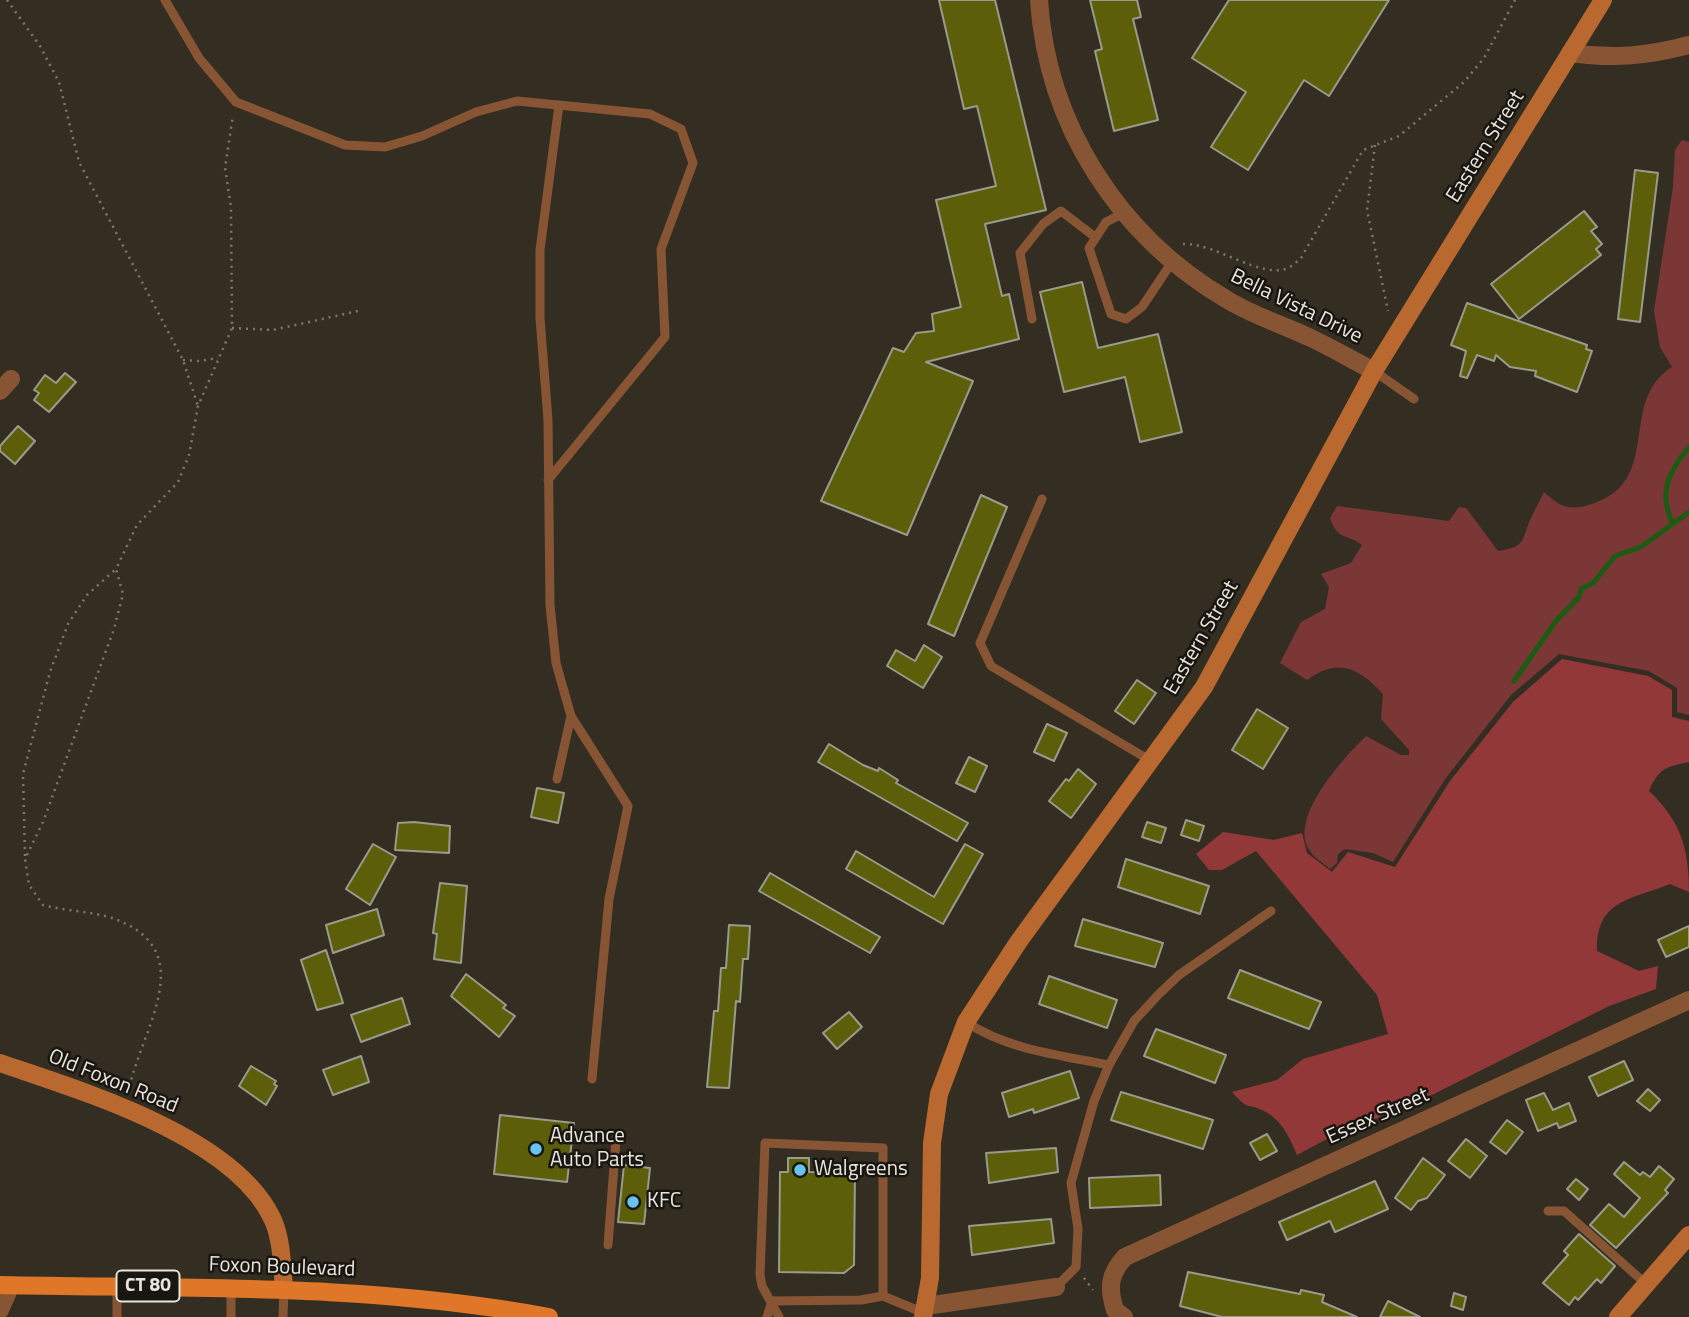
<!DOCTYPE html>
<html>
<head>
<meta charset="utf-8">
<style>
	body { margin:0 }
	canvas { display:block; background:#342e22 }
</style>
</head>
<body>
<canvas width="1689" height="1317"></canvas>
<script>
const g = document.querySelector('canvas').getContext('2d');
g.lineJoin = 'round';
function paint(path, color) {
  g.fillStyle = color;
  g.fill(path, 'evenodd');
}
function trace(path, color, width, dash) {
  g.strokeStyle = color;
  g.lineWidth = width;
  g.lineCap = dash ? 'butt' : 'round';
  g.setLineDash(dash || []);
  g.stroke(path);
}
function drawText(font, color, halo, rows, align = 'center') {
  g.font = font + ' "Titillium Web",sans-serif';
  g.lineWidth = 5;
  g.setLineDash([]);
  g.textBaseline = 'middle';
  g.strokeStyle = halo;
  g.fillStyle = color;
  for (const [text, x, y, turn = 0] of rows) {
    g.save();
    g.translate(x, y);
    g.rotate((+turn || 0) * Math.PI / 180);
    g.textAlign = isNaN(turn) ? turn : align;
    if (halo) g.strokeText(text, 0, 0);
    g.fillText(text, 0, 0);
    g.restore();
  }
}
const green = new Path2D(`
	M 1682,140 L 1689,142 L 1689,715 L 1677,712 L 1677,688 L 1649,671 L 1559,654 L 1511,695 L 1445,779 L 1393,862 L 1373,853 L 1345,849 L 1338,854 L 1337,863 L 1330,869 C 1324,863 1314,858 1310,851 C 1287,818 1345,757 1366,736 L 1401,755 L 1409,755 L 1409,750 L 1381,719 L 1383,694 C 1359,668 1338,657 1307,680 L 1280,663 L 1301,622 L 1325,609 L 1329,587 L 1321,574 L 1351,563 L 1362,545 C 1346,533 1338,541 1330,518 L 1337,506 L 1449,521 L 1459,507 L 1466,508 L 1498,551 C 1527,547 1521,540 1531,518 C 1535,509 1540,501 1544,492 C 1561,508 1570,511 1592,504 C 1664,481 1617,401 1672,367 L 1660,347 L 1654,311 L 1673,187 L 1675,150 Z`);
const forest = new Path2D(`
	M 1562,659 L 1648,676 L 1672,690 L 1672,717 L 1689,721 L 1689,762 C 1667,766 1658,769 1649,791 C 1681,821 1689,849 1689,892 L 1670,884 C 1630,900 1596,900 1597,951 L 1639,971 L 1658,966 L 1656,989 L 1609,1006 L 1412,1105 L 1336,1134 L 1297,1155 C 1290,1138 1282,1120 1264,1111 C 1246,1102 1250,1112 1232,1092 L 1277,1080 L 1303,1059 L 1388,1034 L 1377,995 L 1256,851 L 1222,870 L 1209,870 L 1196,854 L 1223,832 L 1274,840 L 1302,833 L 1307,853 L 1332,872 L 1348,852 L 1395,867 L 1450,781 L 1513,702 Z`);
const stream = new Path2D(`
	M 1673,524 C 1658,494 1668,472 1689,447
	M 1514,681 L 1556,621 L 1579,597 L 1581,589 L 1593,583 L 1615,556 L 1641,547 L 1689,512`);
const building = new Path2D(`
	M 939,0 L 995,0 L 1046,210 L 985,224 L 1002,296 L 1009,294 L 1019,339 L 926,362 L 973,381 L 907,535 L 821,501 L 893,348 L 904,352 L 916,333 L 934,331 L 932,314 L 961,307 L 936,200 L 996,186 L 977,106 L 964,109 Z
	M 1090,0 L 1137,0 L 1141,17 L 1133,19 L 1158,120 L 1114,131 L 1095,51 L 1102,49 Z
	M 1229,0 L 1389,0 L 1329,96 L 1304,80 L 1248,170 L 1211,147 L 1246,92 L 1192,58 Z
	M 1635,170 L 1658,173 L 1640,322 L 1618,319 Z
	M 1584,211 L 1597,227 L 1591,231 L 1602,244 L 1596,249 L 1601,255 L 1519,319 L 1491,284 Z
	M 1082,282 L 1098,348 L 1158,334 L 1182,432 L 1140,442 L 1125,377 L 1064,392 L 1040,292 Z
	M 1467,303 L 1587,345 L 1586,349 L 1592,351 L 1577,392 L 1535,376 L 1536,371 L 1510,367 L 1496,355 L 1494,361 L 1477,355 L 1467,378 L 1460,376 L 1466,351 L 1451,345 Z
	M 65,373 L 76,382 L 49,412 L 34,400 L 39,393 L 34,390 L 45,375 L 56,383 Z
	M 18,426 L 35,441 L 15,464 L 0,451 L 0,446 Z
	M 981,495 L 1007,507 L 954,636 L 928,624 Z
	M 924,645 L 942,657 L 923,688 L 887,666 L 896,650 L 915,661 Z
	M 1137,680 L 1156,693 L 1134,724 L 1115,711 Z
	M 1257,709 L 1288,728 L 1263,769 L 1232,750 Z
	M 1047,724 L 1067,733 L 1054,761 L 1034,752 Z
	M 829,744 L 863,765 L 878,771 L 879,768 L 898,780 L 896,783 L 968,823 L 957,841 L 818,762 Z
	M 969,757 L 987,766 L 975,792 L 956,783 Z
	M 1078,769 L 1096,784 L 1071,818 L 1049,801 L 1066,779 L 1069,781 Z
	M 537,788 L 564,793 L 558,823 L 531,817 Z
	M 1186,820 L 1204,826 L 1199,841 L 1181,835 Z
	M 414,822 L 450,826 L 449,853 L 395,850 L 398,823 Z
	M 1147,822 L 1166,828 L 1161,843 L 1142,837 Z
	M 373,844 L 396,857 L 370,905 L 346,889 Z
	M 965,844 L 983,854 L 943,924 L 846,869 L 856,851 L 934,897 Z
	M 1126,859 L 1209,886 L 1200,914 L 1118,887 Z
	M 770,873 L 880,937 L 870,953 L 759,891 Z
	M 440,883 L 467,886 L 461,963 L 434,959 L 437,934 L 433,933 Z
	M 377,909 L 384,935 L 333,953 L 326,925 Z
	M 1083,919 L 1163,943 L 1155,967 L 1075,946 Z
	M 729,925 L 750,926 L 748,959 L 743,959 L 740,1002 L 736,1001 L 729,1088 L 707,1087 L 714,1011 L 718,1011 L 721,968 L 726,968 Z
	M 1689,926 L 1689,947 L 1666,957 L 1658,940 Z
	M 326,950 L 343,1003 L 317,1010 L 301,960 Z
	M 1240,970 L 1321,1002 L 1309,1029 L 1228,998 Z
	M 466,974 L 506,1005 L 503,1008 L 515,1016 L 499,1037 L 451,996 Z
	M 1049,976 L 1117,1000 L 1107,1028 L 1039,1004 Z
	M 402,998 L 410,1024 L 361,1042 L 351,1015 Z
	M 849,1012 L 862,1027 L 837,1049 L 823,1033 Z
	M 1156,1029 L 1226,1055 L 1215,1083 L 1144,1056 Z
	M 361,1056 L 369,1082 L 333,1095 L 323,1070 Z
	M 1624,1061 L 1633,1080 L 1598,1096 L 1589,1077 Z
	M 251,1066 L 276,1081 L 274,1084 L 277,1086 L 266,1105 L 239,1086 Z
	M 1070,1071 L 1079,1098 L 1034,1113 L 1033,1109 L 1009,1117 L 1002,1093 Z
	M 1648,1089 L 1660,1100 L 1650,1111 L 1637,1101 Z
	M 1121,1092 L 1213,1120 L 1203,1149 L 1111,1120 Z
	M 1544,1093 L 1553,1110 L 1569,1103 L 1576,1121 L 1559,1128 L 1557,1123 L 1538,1131 L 1526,1100 Z
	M 500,1115 L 574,1123 L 567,1182 L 494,1174 Z
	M 1507,1120 L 1523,1132 L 1506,1154 L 1490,1142 Z
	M 1267,1134 L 1277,1151 L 1260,1160 L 1250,1143 Z
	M 1466,1139 L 1487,1156 L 1470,1178 L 1448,1161 Z
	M 1056,1148 L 1058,1172 L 989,1183 L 986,1153 Z
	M 788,1158 L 809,1158 L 809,1172 L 855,1173 L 854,1265 L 844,1273 L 779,1272 L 780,1172 L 788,1172 Z
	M 1423,1158 L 1445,1175 L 1427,1198 L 1418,1201 L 1411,1210 L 1395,1198 Z
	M 1624,1162 L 1640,1175 L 1643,1172 L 1650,1177 L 1659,1166 L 1674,1179 L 1665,1190 L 1668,1193 L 1616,1248 L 1590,1225 L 1609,1204 L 1624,1217 L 1640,1198 L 1614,1174 Z
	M 624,1165 L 650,1168 L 644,1224 L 618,1222 Z
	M 1160,1175 L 1161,1205 L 1090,1208 L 1089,1178 Z
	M 1576,1179 L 1588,1189 L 1579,1200 L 1567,1189 Z
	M 1375,1181 L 1388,1209 L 1335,1232 L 1330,1221 L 1287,1240 L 1279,1222 Z
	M 1051,1219 L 1054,1243 L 972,1255 L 969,1226 Z
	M 1579,1234 L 1615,1266 L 1601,1283 L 1597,1279 L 1578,1300 L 1575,1297 L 1569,1305 L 1543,1283 L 1568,1255 L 1564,1251 Z
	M 1188,1272 L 1300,1294 L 1301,1290 L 1324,1295 L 1322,1302 L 1357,1317 L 1222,1317 L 1180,1306 Z
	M 1454,1293 L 1466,1297 L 1463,1310 L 1451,1306 Z
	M 1388,1301 L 1420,1317 L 1380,1317 Z`);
const path = new Path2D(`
	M 7,0 L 40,46 L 59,82 L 79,162 L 183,360 L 198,406
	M 1375,145 L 1367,210 L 1388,311
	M 1183,244 C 1214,242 1262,280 1288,268 C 1293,266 1297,261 1301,258 L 1363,150 L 1399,136 L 1464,82 L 1484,58 L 1515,0
	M 232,328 L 273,330 L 358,311
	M 183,360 L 199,361 L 218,358
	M 25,856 L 23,774 L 50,672 L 68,624 L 87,595 L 116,569
	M 128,1093 C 140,1030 204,950 112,918 C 90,911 65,911 43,905 L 29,885 L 25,859 L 43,822 L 114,629 L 123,594 L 116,569 L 137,525 L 178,482 L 189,455 L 198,406 L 232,328 L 231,207 L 225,168 L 233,115
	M 1084,1278 L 1093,1290`);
const lane = new Path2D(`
	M 165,0 L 199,58 L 236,102 L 345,145 L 385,147 L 422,136 L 476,112 L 517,101 L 650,114 L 681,129 L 693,163 L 661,249 L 665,337 L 548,480
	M 559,105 L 540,250 L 540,318 L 548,420 L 550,605 L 556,663 L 571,716 L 628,806 L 609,899 L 592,1079
	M 1124,213 L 1106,222 L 1089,248 L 1111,314 L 1126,319 L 1142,307 L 1172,262
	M 1032,319 L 1020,253 L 1043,224 L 1061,211 L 1095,237
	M 1374,371 L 1414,399
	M 1042,499 L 980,643 L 991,666 L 1151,761
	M 557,779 L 571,716
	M 966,1022 C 1008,1050 1060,1055 1109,1065
	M 1548,1211 L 1564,1211 L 1646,1284
	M 608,1245 L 616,1140
	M 1056,1287 L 1076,1267 L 1078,1229 L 1071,1183 L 1094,1101 L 1109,1065 L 1134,1021 L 1159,994 L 1179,975 L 1271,911
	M 883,1296 L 924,1313
	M 772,1301 L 861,1300 L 883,1296 L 883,1148 L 765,1143 L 760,1275 L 762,1286 L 779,1317
	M 117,1317 L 117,1286
	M 231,1317 L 231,1288
	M 283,1317 L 284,1289
	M 767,1317 L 772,1301`);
const street = new Path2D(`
	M 1039,0 C 1047,125 1119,236 1226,299 C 1253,316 1284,325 1313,339 C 1334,349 1354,361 1374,371
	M 1570,53 C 1613,59 1648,56 1689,45
	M 0,391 L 11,379
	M 926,1306 L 1056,1287
	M 0,1310 L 11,1285
	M 1124,1317 L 1115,1310 C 1108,1288 1109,1274 1125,1257 L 1689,1000`);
const secondary = new Path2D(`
	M 0,1063 C 81,1091 235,1136 273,1220 C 282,1241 282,1266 284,1289
	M 923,1317 L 930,1278 L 932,1143 L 939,1094 L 966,1022 L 1019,941 L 1204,687 L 1374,371 L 1603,0
	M 1618,1317 L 1689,1235`);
const primary = new Path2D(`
	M 0,1285 C 183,1289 367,1283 549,1317`);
const markers = [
	[536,1149,7,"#66c4ef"],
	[800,1170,7,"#66c4ef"],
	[633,1202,7,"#66c4ef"]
];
const shields = [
	[148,1286,63]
];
const shieldNames = [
	["CT 80",148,1286]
];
const streetNames = [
	["Eastern Street",1486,147,-58],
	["Bella Vista Drive",1296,307,26],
	["Eastern Street",1202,638,-60],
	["Old Foxon Road",113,1082,22],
	["Essex Street",1378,1117,-24],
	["Foxon Boulevard",282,1268,2]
];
const poiNames = [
	["Advance",550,1137],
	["Auto Parts",550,1161],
	["Walgreens",814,1170],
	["KFC",647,1202]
];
paint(green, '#7b3736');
paint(forest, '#933838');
trace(stream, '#1c5c12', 5);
paint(building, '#5c5e09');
trace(building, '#999b8c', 2);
trace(path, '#7d786e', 2.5, [2, 5]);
trace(lane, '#885534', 9);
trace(street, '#885534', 18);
trace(secondary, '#b96830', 18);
trace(primary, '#df7628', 18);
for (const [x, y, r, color] of markers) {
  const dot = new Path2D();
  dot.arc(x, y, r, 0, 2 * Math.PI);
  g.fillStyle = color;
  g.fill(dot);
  trace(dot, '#191611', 2.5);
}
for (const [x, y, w] of shields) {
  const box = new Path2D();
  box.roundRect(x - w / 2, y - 15.5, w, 31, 5);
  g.fillStyle = '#191611';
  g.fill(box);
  trace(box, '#e9e5dd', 2);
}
drawText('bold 19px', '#e9e5dd', null, shieldNames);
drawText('21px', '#e9e5dd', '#191611', streetNames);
drawText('21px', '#e9e5dd', '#191611', poiNames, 'left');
</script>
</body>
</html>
